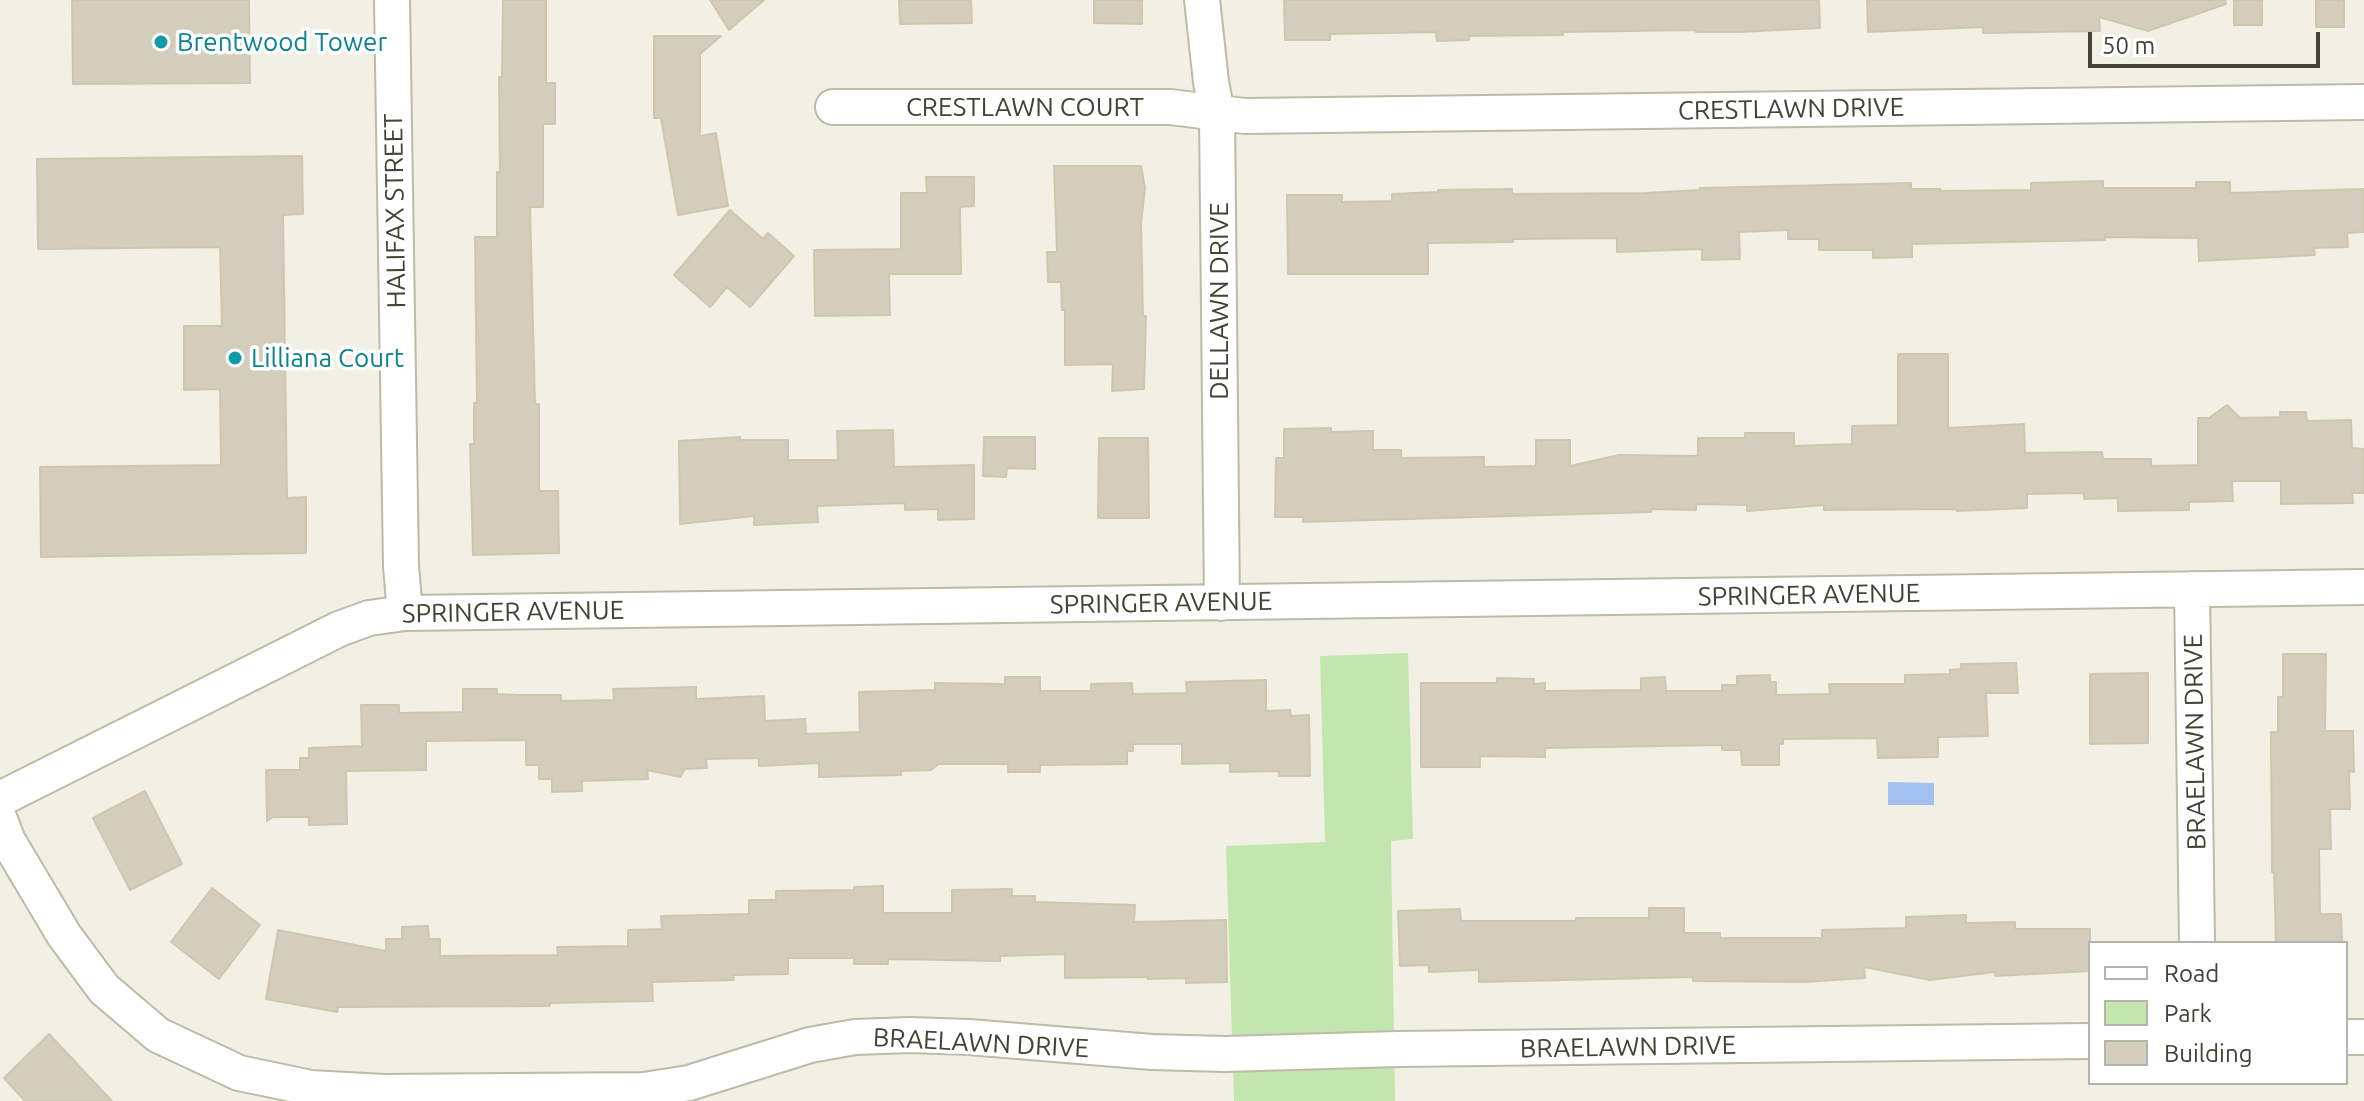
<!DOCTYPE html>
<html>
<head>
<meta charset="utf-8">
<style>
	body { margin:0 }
	#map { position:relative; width:2364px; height:1101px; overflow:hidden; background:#f2f0e5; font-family:Ubuntu,sans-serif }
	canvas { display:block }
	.legend { position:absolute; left:2088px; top:941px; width:260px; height:144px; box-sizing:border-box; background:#fff; border:2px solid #b4b3ae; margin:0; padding:10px 14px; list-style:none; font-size:24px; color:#444135 }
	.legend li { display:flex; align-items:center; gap:16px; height:40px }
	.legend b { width:40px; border:2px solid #b4b3ae }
	.scale { position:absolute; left:2088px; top:32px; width:232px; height:36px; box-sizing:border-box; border:4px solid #444135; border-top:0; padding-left:10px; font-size:24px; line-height:28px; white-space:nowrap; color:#444135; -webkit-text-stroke:6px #fff; paint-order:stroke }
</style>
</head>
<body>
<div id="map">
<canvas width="2364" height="1101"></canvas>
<ul class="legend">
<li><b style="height:10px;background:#fff"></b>Road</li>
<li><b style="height:22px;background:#c3e6ae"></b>Park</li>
<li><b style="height:22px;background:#d3cebb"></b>Building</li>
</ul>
<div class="scale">50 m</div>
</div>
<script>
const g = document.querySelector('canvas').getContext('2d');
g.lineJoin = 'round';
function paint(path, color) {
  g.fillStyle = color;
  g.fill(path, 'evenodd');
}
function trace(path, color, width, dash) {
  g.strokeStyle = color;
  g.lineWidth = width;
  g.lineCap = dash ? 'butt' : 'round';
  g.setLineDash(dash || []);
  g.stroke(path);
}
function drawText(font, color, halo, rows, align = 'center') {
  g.font = font + ' Ubuntu,sans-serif';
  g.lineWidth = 7;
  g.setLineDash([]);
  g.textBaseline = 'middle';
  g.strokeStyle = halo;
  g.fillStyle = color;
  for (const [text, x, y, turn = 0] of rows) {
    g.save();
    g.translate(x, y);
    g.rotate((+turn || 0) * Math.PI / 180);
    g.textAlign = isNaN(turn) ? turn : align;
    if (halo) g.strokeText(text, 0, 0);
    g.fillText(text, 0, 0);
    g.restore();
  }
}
const green = new Path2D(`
	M 1408,653 L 1413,839 L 1391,841 L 1395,1101 L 1234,1101 L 1226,846 L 1325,842 L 1320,656 Z`);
const water = new Path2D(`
	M 1888,782 L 1934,783 L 1934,805 L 1888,805 Z`);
const building = new Path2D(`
	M 72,0 L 249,0 L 250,83 L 73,84 Z
	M 503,0 L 546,0 L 546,83 L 555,83 L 555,124 L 543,124 L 543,207 L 530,207 L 535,404 L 539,404 L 539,491 L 558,491 L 559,553 L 473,555 L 470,444 L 474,444 L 474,403 L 477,403 L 475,237 L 497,237 L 497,172 L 500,172 L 499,77 L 502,77 Z
	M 710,0 L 764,0 L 729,30 Z
	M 899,0 L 971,0 L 972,23 L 900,24 Z
	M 1094,0 L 1142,0 L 1142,24 L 1094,23 Z
	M 1284,0 L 1819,0 L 1820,28 L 1739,32 L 1696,32 L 1696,30 L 1563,32 L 1563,35 L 1469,36 L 1469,40 L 1437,41 L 1436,32 L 1330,34 L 1330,40 L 1285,40 Z
	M 1867,0 L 2225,0 L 2226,4 L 2148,31 L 2099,17 L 2100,31 L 1983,33 L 1983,27 L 1868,32 Z
	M 2234,0 L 2262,0 L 2262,25 L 2234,25 Z
	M 2316,0 L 2344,0 L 2344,27 L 2316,27 Z
	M 654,36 L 721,36 L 700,54 L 700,136 L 716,133 L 728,206 L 678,215 L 661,118 L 654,118 Z
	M 302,156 L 303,214 L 283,215 L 287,498 L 306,497 L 306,553 L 41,557 L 40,467 L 221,465 L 220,389 L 184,390 L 184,326 L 222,326 L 220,247 L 38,249 L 37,159 Z
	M 1054,166 L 1141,166 L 1145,188 L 1141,223 L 1143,316 L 1146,316 L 1144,389 L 1112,391 L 1113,364 L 1065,365 L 1065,310 L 1062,310 L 1061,282 L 1048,282 L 1047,252 L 1057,252 Z
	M 926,177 L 974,177 L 974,206 L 960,207 L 961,274 L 889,274 L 890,315 L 815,316 L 814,250 L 901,249 L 901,193 L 927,193 Z
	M 2103,181 L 2103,188 L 2196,188 L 2196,182 L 2230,182 L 2230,193 L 2364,189 L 2364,232 L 2347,233 L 2348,247 L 2314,248 L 2315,255 L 2199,261 L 2198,238 L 2105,237 L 2105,240 L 1912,244 L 1912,257 L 1873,258 L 1873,250 L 1819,250 L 1819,239 L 1788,239 L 1788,230 L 1739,232 L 1740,259 L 1702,260 L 1702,249 L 1617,252 L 1617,238 L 1513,239 L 1513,242 L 1428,243 L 1428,274 L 1288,274 L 1287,195 L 1342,195 L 1342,202 L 1392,201 L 1392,194 L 1438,192 L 1438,190 L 1512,189 L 1512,194 L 1645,193 L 1700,190 L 1700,188 L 1911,183 L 1911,189 L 1940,189 L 1940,191 L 2031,190 L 2031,183 Z
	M 730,210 L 763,239 L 768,233 L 794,256 L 750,307 L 727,287 L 710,307 L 674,275 Z
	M 1898,354 L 1948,354 L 1948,428 L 2024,424 L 2025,453 L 2102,452 L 2103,459 L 2151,459 L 2151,466 L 2198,465 L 2198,418 L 2209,418 L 2227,405 L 2240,418 L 2280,417 L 2280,412 L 2306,412 L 2307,421 L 2351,420 L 2352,448 L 2364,449 L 2364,493 L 2352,493 L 2353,503 L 2281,504 L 2281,481 L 2232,481 L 2233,501 L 2189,502 L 2189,510 L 2118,511 L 2118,498 L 2084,499 L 2084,493 L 2027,494 L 2027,508 L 1957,511 L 1957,509 L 1824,510 L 1824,505 L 1747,511 L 1747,505 L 1696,504 L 1696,510 L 1651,509 L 1651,512 L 1303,522 L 1303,517 L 1275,517 L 1276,458 L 1284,458 L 1284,429 L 1331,428 L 1331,432 L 1373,431 L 1373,450 L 1401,450 L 1401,458 L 1484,457 L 1484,467 L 1536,466 L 1536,440 L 1570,440 L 1570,466 L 1619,455 L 1698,456 L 1698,438 L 1745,438 L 1745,433 L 1794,433 L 1794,446 L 1852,444 L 1852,426 L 1898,425 Z
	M 893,430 L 894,467 L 974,465 L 974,519 L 938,520 L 938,509 L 905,510 L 905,503 L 817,506 L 818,522 L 754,525 L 754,516 L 680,524 L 679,441 L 740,437 L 740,440 L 788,440 L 788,460 L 838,460 L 837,431 Z
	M 984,437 L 1035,437 L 1035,469 L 1007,468 L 1006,477 L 983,476 Z
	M 1099,438 L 1148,438 L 1149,518 L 1098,518 Z
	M 2283,654 L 2326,654 L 2325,731 L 2353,731 L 2354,772 L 2349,771 L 2350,809 L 2330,809 L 2331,849 L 2319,849 L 2320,914 L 2341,914 L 2342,943 L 2276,943 L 2274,872 L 2272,872 L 2271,732 L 2278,732 L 2278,697 L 2283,697 Z
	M 2016,663 L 2018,693 L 1986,693 L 1988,736 L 1938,737 L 1938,757 L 1878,758 L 1877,738 L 1783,739 L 1783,744 L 1779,744 L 1779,765 L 1742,765 L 1741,750 L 1722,750 L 1722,745 L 1545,748 L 1545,757 L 1480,756 L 1480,767 L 1421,767 L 1421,683 L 1497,683 L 1497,678 L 1534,679 L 1534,684 L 1545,683 L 1545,691 L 1641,690 L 1641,678 L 1665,677 L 1666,691 L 1722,691 L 1722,685 L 1737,685 L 1737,676 L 1770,675 L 1770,682 L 1776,682 L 1776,695 L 1830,694 L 1829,684 L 1905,684 L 1905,675 L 1950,674 L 1950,670 L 1961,669 L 1961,664 Z
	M 2148,673 L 2148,743 L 2090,744 L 2090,674 Z
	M 1005,677 L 1040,677 L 1040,691 L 1091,691 L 1091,684 L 1132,683 L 1133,694 L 1187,693 L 1186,682 L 1266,680 L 1266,711 L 1290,710 L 1291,716 L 1309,715 L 1310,776 L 1279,776 L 1279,771 L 1230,772 L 1230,763 L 1182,764 L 1182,744 L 1133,744 L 1133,751 L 1127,751 L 1127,764 L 1040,765 L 1040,772 L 1008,772 L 1008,764 L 938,764 L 931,770 L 901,771 L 901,775 L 819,777 L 819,763 L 759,766 L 759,758 L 706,759 L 707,768 L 685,769 L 680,777 L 647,770 L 648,779 L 582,781 L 582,791 L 552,792 L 552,779 L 539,779 L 539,765 L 526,765 L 526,740 L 426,741 L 426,770 L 346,771 L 347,824 L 309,825 L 309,817 L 273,817 L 267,821 L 266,770 L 300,770 L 300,758 L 309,758 L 309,748 L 362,746 L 361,705 L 399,705 L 399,713 L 463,712 L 463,689 L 497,689 L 497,694 L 518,695 L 561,695 L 561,701 L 614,700 L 613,689 L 696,687 L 696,699 L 764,696 L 765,721 L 805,719 L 806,734 L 860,732 L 859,692 L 935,690 L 935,683 L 1005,684 Z
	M 145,791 L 182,864 L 130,890 L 93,818 Z
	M 883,886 L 883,913 L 952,913 L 952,890 L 1012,889 L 1012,896 L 1035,896 L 1035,902 L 1135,905 L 1134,922 L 1226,920 L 1227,982 L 1186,983 L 1186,978 L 1148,979 L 1148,977 L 1065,978 L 1065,954 L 1000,956 L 1000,961 L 888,959 L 888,964 L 854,964 L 854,958 L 788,958 L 788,974 L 733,975 L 734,980 L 652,982 L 653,1001 L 550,1003 L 550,1006 L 338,1007 L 337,1012 L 266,999 L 278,930 L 386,951 L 386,939 L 402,939 L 402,927 L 428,926 L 429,939 L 440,939 L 440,956 L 558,955 L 557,947 L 628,946 L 628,930 L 662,929 L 661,916 L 749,914 L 749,900 L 776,900 L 776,891 L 854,890 L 854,887 Z
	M 212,888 L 260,925 L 219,979 L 171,942 Z
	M 1649,908 L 1684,908 L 1684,933 L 1720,933 L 1720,938 L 1822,938 L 1822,930 L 1906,928 L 1906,917 L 1966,915 L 1966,923 L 2015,922 L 2015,929 L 2090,929 L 2090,971 L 1995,976 L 1995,972 L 1930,980 L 1864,967 L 1865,978 L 1804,982 L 1693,981 L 1693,977 L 1479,982 L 1479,970 L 1429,972 L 1429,965 L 1400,966 L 1398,911 L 1460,909 L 1461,921 L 1576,921 L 1576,918 L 1649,918 Z
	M 49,1034 L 112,1101 L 25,1101 L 4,1078 Z`);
const minor = new Path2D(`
	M 392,0 L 401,566 L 405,613
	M 1202,0 L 1211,82 L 1217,113 L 1222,603
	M 833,107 L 1170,107 L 1245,116 L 2364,102
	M 2192,589 L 2197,943
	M 0,799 L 339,629 L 369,618 L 405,613 L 2364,587
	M 0,820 L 8,841 L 64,935 L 104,989 L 158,1035 L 239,1073 L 311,1088 L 383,1092 L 644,1090 L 689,1083 L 810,1045 L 855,1037 L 910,1035 L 969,1037 L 1152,1052 L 1225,1054 L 1398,1049 L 2090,1041
	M 2346,1037 L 2364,1037`);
const markers = [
	[161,42,8,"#0f9aa8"],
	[235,358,8,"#0f9aa8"]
];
const cultureNames = [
	["Brentwood Tower",177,42],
	["Lilliana Court",251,358]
];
const streetNames = [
	["CRESTLAWN COURT",1025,107],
	["CRESTLAWN DRIVE",1791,109,-1],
	["HALIFAX STREET",395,211,-91],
	["DELLAWN DRIVE",1219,301,-90],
	["SPRINGER AVENUE",1809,595,-1],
	["SPRINGER AVENUE",1161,603,-1],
	["SPRINGER AVENUE",513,612,-1],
	["BRAELAWN DRIVE",2195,742,-91],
	["BRAELAWN DRIVE",981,1043,3],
	["BRAELAWN DRIVE",1628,1047,-1]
];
paint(green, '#c3e6ae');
paint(water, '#a2c1ee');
paint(building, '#d3cebb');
trace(building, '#cec7ae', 2);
trace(minor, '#bdbaa8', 38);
trace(minor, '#fff', 34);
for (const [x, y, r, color] of markers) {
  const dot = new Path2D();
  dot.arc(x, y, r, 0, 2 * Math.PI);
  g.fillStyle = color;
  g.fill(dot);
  trace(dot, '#fff', 3);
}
drawText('26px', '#0d838f', '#fff', cultureNames, 'left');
drawText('26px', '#444135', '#fff', streetNames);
</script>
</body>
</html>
